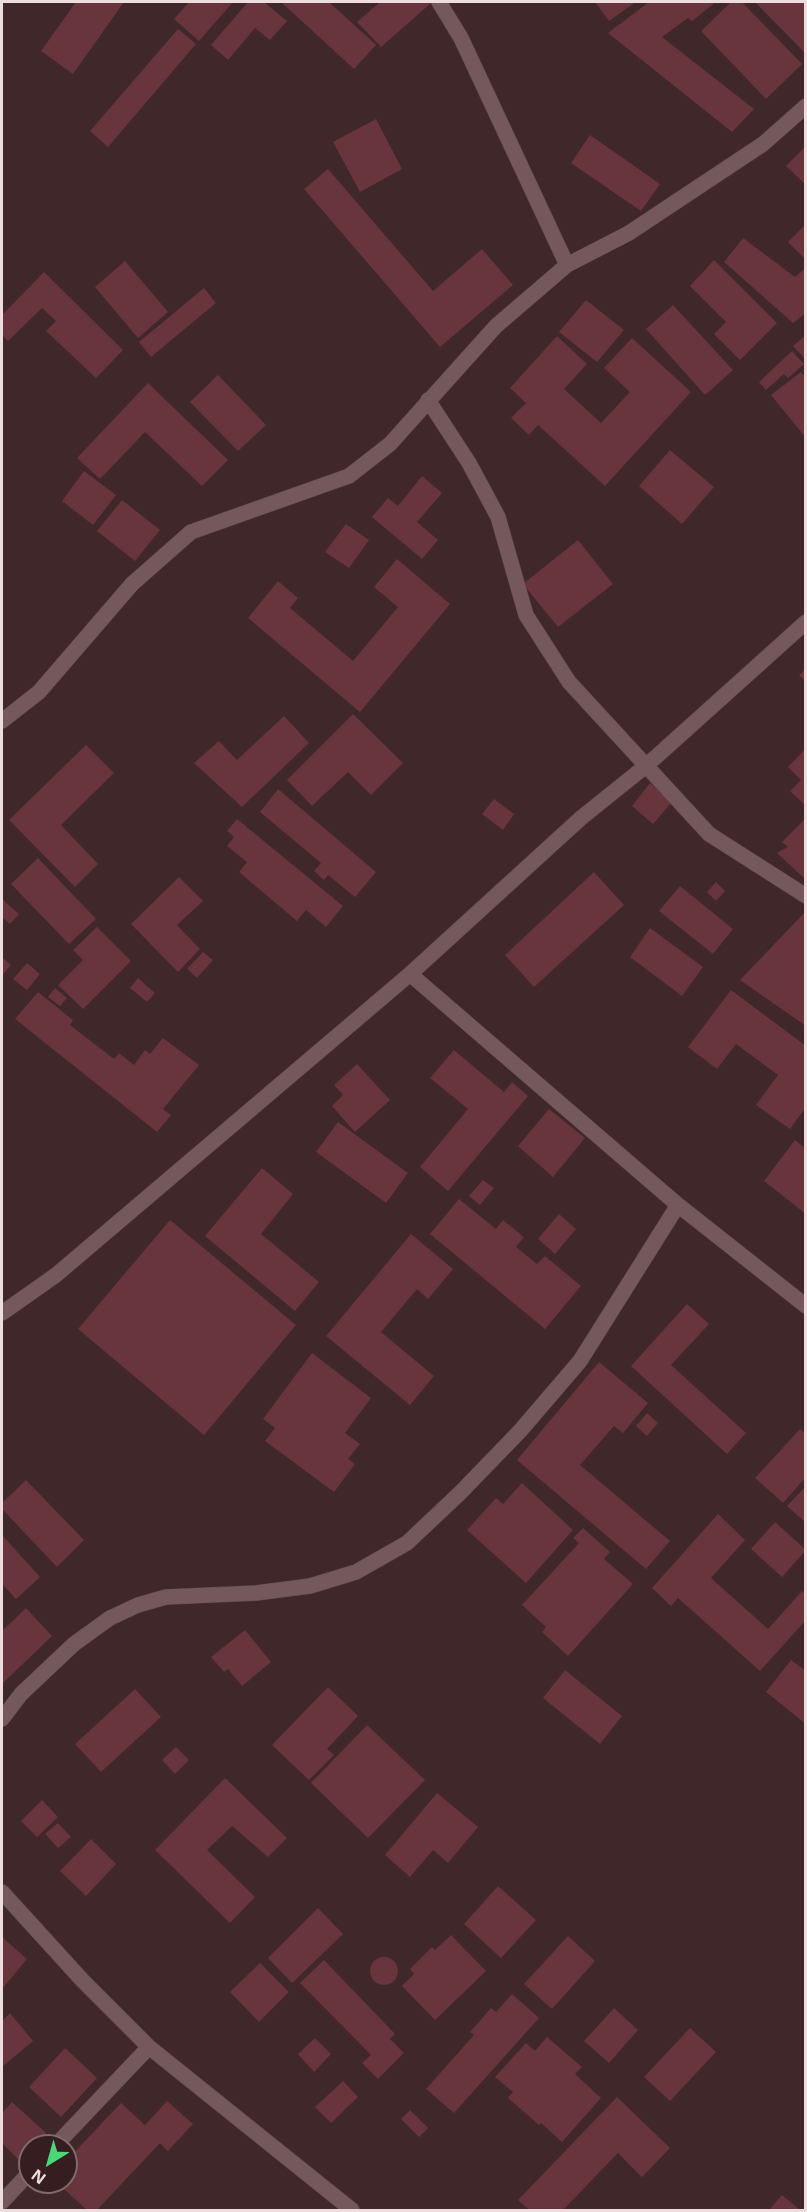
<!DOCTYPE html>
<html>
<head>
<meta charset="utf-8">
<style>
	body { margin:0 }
	#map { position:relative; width:807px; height:2212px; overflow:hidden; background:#3f272a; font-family:"Open Sans",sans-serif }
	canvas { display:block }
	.frame { position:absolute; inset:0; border:3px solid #eeddde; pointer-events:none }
	.north { position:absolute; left:18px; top:2134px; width:60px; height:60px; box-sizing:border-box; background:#351d20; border:2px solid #7f6a6c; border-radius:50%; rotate:217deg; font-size:16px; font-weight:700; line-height:24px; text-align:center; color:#eeddde }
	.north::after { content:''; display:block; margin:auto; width:21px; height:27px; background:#49d778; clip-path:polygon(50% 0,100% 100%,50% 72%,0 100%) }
</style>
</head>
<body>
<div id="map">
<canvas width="807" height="2212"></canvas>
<div class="frame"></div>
<div class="north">N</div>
</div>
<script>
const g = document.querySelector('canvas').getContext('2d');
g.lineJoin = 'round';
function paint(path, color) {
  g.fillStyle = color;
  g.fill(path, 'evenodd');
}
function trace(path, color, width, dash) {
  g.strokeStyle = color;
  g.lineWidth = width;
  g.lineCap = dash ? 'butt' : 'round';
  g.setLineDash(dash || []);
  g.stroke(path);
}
const building = new Path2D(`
	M 76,2 L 124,2 L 73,74 L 41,51 Z
	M 189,2 L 233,2 L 199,41 L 174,19 Z
	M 248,2 L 264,2 L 287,21 L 270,40 L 255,28 L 228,60 L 211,45 Z
	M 281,2 L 329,2 L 376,45 L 354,69 Z
	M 380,2 L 430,2 L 431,3 L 381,47 L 357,22 Z
	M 595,2 L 636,2 L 609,21 Z
	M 649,2 L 716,2 L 692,21 L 688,18 L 662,37 L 754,109 L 732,132 L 608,33 Z
	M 731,2 L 742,2 L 802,64 L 766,99 L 701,31 Z
	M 755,2 L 806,2 L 806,54 Z
	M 178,29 L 196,44 L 108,147 L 90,131 Z
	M 376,119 L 402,169 L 360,192 L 333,142 Z
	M 590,135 L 660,184 L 641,211 L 571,163 Z
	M 806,146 L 806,185 L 786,166 Z
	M 328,169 L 433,291 L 482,249 L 513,285 L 440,347 L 304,189 Z
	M 806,224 L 806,260 L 788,242 Z
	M 743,238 L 795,277 L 806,268 L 806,313 L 793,323 L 724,262 Z
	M 714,260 L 777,323 L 740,360 L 714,334 L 726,322 L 690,286 Z
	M 125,261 L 168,312 L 138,338 L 95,287 Z
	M 44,272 L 123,350 L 96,378 L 46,331 L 56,321 L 42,308 L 8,341 L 2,335 L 2,315 Z
	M 204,288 L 216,303 L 151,357 L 139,342 Z
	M 586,300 L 624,330 L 597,362 L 559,332 Z
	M 673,305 L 733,370 L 705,395 L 646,329 Z
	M 806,335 L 806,360 L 793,346 Z
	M 557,336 L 587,364 L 564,389 L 601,423 L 630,392 L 604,368 L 632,338 L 691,392 L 605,486 L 538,425 L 529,435 L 511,418 L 526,403 L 510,388 Z
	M 792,351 L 804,364 L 788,378 L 784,374 L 766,390 L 759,382 Z
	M 801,372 L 806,378 L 806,438 L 771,395 Z
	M 218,375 L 266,425 L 238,451 L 190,402 Z
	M 148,383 L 228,460 L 202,486 L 145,432 L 100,479 L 77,458 Z
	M 670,450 L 714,487 L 682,524 L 639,486 Z
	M 84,471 L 116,495 L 93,525 L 62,501 Z
	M 422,476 L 442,493 L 417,522 L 438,540 L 422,559 L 372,517 L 388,498 L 398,506 Z
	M 122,500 L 160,530 L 135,561 L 97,531 Z
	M 346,524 L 369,540 L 349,568 L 325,552 Z
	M 578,540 L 613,584 L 558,627 L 523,584 Z
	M 397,559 L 450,604 L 360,712 L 248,618 L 278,581 L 298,598 L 290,608 L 353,661 L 398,607 L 374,587 Z
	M 806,669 L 806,682 L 799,675 Z
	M 353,714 L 403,763 L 371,795 L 348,772 L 312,806 L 287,780 Z
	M 284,716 L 309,743 L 242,807 L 194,763 L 219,741 L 237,760 Z
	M 86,745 L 114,773 L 61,825 L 98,864 L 75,887 L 9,820 Z
	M 806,748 L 806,806 L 790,791 L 801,780 L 788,767 Z
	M 650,783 L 673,801 L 653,824 L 632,806 Z
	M 278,789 L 376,872 L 355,897 L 328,875 L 324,880 L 314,871 L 321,863 L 260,812 Z
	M 494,799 L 514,814 L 503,830 L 482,814 Z
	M 806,818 L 806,880 L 777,853 L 788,847 L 782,842 Z
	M 237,819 L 343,906 L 326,927 L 306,910 L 297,921 L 239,872 L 247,862 L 227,846 L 234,837 L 227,831 Z
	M 38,858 L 96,919 L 69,944 L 11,884 Z
	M 594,872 L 624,905 L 534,987 L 505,955 Z
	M 179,877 L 203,901 L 177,925 L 200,949 L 178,972 L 131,924 Z
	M 716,882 L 725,891 L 716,901 L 707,892 Z
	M 680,886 L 733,929 L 713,954 L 659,911 Z
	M 2,899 L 19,914 L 10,924 L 2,917 Z
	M 806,911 L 806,1026 L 740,980 Z
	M 97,927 L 131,961 L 83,1009 L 58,985 L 83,960 L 73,950 Z
	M 650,928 L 703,967 L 682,996 L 630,957 Z
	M 203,952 L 213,960 L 197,978 L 187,969 Z
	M 2,957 L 11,965 L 2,976 Z
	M 27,963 L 40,974 L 27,990 L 13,979 Z
	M 138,978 L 155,993 L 147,1002 L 130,988 Z
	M 55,988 L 67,998 L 60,1006 L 48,997 Z
	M 731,990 L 806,1046 L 806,1107 L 790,1129 L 756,1105 L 778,1075 L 736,1044 L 717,1069 L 688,1047 Z
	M 38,992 L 73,1020 L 70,1025 L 114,1059 L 119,1053 L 134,1065 L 145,1050 L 150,1054 L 163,1038 L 199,1065 L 163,1109 L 171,1115 L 157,1132 L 15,1019 Z
	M 454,1050 L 504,1092 L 512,1082 L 528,1096 L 448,1191 L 420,1167 L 468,1109 L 430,1078 Z
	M 357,1064 L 390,1100 L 355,1132 L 332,1106 L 343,1095 L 334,1085 Z
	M 549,1109 L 585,1138 L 553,1177 L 518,1146 Z
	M 338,1122 L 408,1173 L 386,1203 L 316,1152 Z
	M 795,1140 L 806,1149 L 806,1214 L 764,1181 Z
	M 262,1168 L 293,1194 L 261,1234 L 319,1282 L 295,1311 L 205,1236 Z
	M 483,1180 L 494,1188 L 480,1205 L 469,1196 Z
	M 459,1199 L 496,1229 L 503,1220 L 524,1237 L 516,1247 L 537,1264 L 545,1256 L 581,1286 L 545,1329 L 430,1234 Z
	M 559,1214 L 576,1229 L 555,1254 L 538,1239 Z
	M 170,1220 L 296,1325 L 204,1435 L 78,1329 Z
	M 411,1234 L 453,1269 L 428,1299 L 417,1289 L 381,1332 L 434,1376 L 410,1405 L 326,1336 Z
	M 687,1304 L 709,1324 L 671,1365 L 746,1433 L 727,1454 L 631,1366 Z
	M 312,1353 L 371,1398 L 345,1433 L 360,1444 L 348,1459 L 355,1464 L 334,1492 L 265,1441 L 275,1428 L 263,1419 Z
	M 599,1362 L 648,1403 L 623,1433 L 614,1426 L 580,1465 L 670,1541 L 646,1569 L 517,1460 Z
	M 647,1413 L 658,1423 L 647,1436 L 636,1426 Z
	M 800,1429 L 806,1434 L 806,1477 L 783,1503 L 755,1478 Z
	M 26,1480 L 84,1540 L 57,1567 L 2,1509 L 2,1503 Z
	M 522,1483 L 573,1530 L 526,1583 L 467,1530 L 496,1498 L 503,1504 Z
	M 806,1486 L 806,1523 L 787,1506 Z
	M 718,1514 L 745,1540 L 711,1578 L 768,1629 L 802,1591 L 806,1594 L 806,1620 L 760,1671 L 678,1598 L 671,1606 L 652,1588 Z
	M 775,1522 L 806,1550 L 782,1577 L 751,1549 Z
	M 583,1528 L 610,1552 L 604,1559 L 633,1584 L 568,1656 L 542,1632 L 546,1627 L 522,1605 L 579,1543 L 573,1538 Z
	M 2,1535 L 40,1577 L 16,1599 L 2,1584 Z
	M 26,1608 L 52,1636 L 2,1684 L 2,1631 Z
	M 245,1630 L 271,1662 L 242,1686 L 228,1669 L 224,1672 L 211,1657 Z
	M 791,1660 L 806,1671 L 806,1724 L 766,1692 Z
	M 565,1670 L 622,1716 L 600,1744 L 543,1698 Z
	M 328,1687 L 358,1716 L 327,1749 L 334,1755 L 309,1780 L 272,1745 Z
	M 135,1689 L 161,1717 L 101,1772 L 75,1744 Z
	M 367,1725 L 425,1780 L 368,1838 L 311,1783 Z
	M 176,1747 L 189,1760 L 175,1774 L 162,1760 Z
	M 225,1778 L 287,1838 L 268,1857 L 232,1826 L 207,1850 L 255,1897 L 230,1923 L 155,1850 Z
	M 437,1793 L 478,1827 L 448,1863 L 433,1850 L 410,1877 L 385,1855 Z
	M 42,1800 L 58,1817 L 37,1837 L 21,1821 Z
	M 58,1823 L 71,1837 L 58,1848 L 45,1834 Z
	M 91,1839 L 116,1864 L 86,1896 L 60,1871 Z
	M 498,1886 L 536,1920 L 501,1958 L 464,1924 Z
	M 318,1908 L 343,1934 L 292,1983 L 268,1958 Z
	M 451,1935 L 486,1971 L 435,2020 L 402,1986 L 414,1974 L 410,1969 L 432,1947 L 435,1950 Z
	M 568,1936 L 595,1961 L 552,2009 L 524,1984 Z
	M 2,1937 L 27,1959 L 2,1989 Z
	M370 1971a14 14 0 1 1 28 0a14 14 0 1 1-28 0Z
	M 324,1960 L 395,2034 L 390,2039 L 404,2053 L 378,2079 L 362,2063 L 371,2055 L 300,1983 Z
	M 260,1963 L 289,1992 L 259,2022 L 230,1992 Z
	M 512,1994 L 539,2018 L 454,2113 L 426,2089 L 474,2035 L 470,2032 L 491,2008 L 496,2012 Z
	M 614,2008 L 638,2030 L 609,2063 L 584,2041 Z
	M 10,2013 L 33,2041 L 2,2067 L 2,2021 Z
	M 690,2028 L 716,2052 L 670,2101 L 644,2077 Z
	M 547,2037 L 582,2067 L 575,2074 L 601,2098 L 562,2142 L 541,2123 L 539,2125 L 508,2098 L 513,2092 L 495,2077 L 526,2043 L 535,2051 Z
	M 315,2038 L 331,2054 L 314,2072 L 298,2054 Z
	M 65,2048 L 97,2078 L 61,2117 L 29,2087 Z
	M 343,2081 L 358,2097 L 331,2123 L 315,2107 Z
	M 617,2097 L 670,2148 L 642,2177 L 618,2153 L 563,2210 L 529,2210 L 518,2200 Z
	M 167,2101 L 193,2124 L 168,2151 L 160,2143 L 97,2210 L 87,2210 L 56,2182 L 66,2182 L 66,2161 L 121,2103 L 145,2125 Z
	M 12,2102 L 46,2133 L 34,2146 L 30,2146 L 30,2150 L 20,2161 L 2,2143 L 2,2113 Z
	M 410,2110 L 428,2128 L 419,2137 L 401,2119 Z
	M 782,2195 L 800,2210 L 769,2210 Z`);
const minor = new Path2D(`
	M 439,2 L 461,38 L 567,265
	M 428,400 L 469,463 L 498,517 L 526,615 L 569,682 L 709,834 L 806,896
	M 2,721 L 39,692 L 132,584 L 191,532 L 349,476 L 390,444 L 496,326 L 567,265 L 629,233 L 763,144 L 806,106
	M 410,974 L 678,1205 L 806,1306
	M 2,1313 L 56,1275 L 410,974 L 581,818 L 647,765 L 806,622
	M 2,1719 L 21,1694 L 74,1644 L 110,1618 L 138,1605 L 166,1597 L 256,1593 L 310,1586 L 356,1572 L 407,1543 L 460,1493 L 520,1431 L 580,1361 L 678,1205
	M 2,1892 L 83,1981 L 149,2047 L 352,2210
	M 55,2146 L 149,2047
	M 2,2202 L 30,2172`);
paint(building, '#69353d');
trace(minor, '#594547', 16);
trace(minor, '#74585b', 15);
</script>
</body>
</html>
